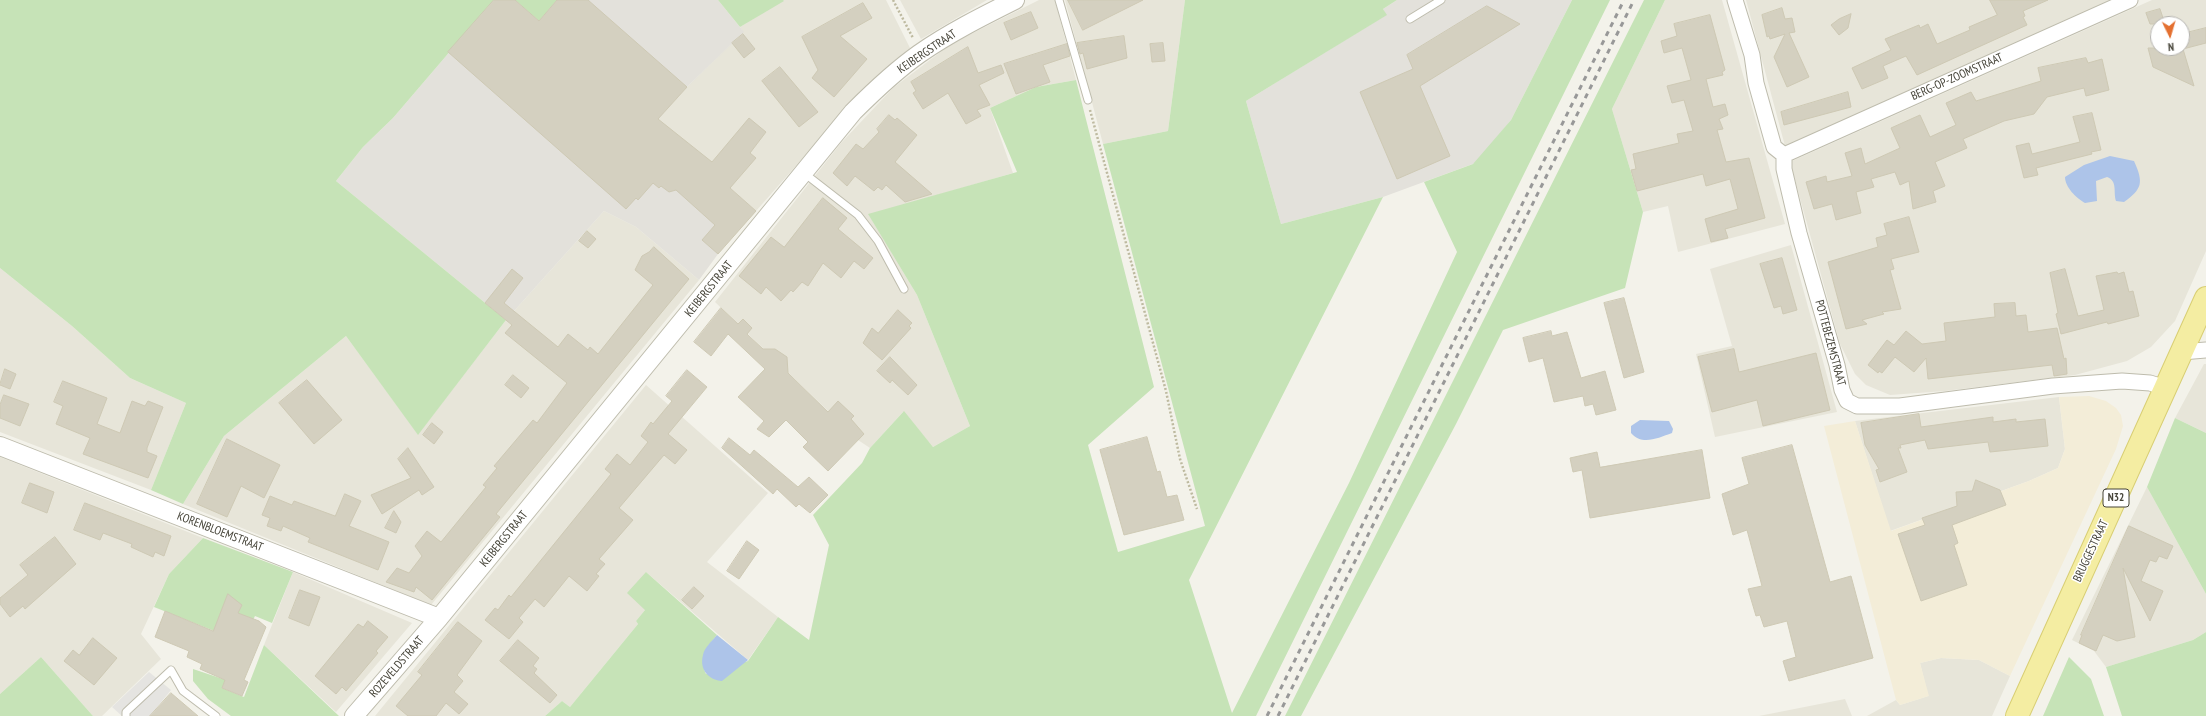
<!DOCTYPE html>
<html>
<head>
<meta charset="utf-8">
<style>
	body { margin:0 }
	#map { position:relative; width:2206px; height:716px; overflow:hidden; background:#f3f2ea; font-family:"PT Sans Narrow",sans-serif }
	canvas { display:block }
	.north { position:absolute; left:2150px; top:16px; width:40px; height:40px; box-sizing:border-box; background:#fff; border:1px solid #b5b4b0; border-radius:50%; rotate:175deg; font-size:11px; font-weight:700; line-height:16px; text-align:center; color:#464439 }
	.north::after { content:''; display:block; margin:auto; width:14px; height:18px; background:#e47030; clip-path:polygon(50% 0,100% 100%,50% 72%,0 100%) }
</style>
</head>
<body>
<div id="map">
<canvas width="2206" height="716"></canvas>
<div class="north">N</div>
</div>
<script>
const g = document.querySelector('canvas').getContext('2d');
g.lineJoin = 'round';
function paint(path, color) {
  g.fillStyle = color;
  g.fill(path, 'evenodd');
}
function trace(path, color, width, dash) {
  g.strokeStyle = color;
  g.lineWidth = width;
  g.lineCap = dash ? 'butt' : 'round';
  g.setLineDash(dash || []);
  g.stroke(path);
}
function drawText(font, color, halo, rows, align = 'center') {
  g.font = font + ' "PT Sans Narrow",sans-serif';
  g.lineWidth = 3;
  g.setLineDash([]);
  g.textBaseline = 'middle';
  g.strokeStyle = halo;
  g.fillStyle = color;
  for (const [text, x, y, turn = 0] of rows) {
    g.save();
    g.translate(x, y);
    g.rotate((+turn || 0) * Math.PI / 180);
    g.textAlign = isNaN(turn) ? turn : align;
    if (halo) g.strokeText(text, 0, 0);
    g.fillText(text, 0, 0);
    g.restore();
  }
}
const residential = new Path2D(`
	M 783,0 L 886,0 L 910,48 L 896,59 L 854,100 L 756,211 L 655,122 L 687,87 L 743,32 L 740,27 Z
	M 900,0 L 987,0 L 921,39 Z
	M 1039,0 L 1055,0 L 1076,80 L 1036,87 L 990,108 L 1013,173 L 869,215 L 917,295 L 970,426 L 933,447 L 903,412 L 870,448 L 858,440 L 715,302 L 841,143 L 893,88 L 951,44 Z
	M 1065,0 L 1185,0 L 1168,131 L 1103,144 Z
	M 1665,0 L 1722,0 L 1785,224 L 1678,252 L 1668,206 L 1643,212 L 1612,109 Z
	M 1746,0 L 2111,0 L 1785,146 Z
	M 2152,0 L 2206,0 L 2206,251 L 2175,321 L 2151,347 L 2127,361 L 2075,375 L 1945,391 L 1890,395 L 1866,385 L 1855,374 L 1840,344 L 1790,162 ZM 2158,24 L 2182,24 L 2182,48 L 2158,48 Z
	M 604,211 L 636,227 L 699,280 L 431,605 L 183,504 L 224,436 L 346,336 L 418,434 L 506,320 Z
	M 1791,245 L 1837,412 L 1715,437 L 1696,354 L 1732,346 L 1710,269 Z
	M 0,268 L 72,326 L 130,378 L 186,403 L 151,490 L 0,432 Z
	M 2204,364 L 2206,364 L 2206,433 L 2175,418 Z
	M 646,385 L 768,493 L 707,562 L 778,617 L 748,660 L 646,572 L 645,610 L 636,621 L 638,624 L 570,707 L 562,701 L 545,716 L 375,716 Z
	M 2059,397 L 2065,449 L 2058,468 L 2029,481 L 1890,531 L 1855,421 Z
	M 0,457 L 203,538 L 169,574 L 141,634 L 161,659 L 102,716 L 93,716 L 41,657 L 0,694 Z
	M 2147,487 L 2206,594 L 2206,632 L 2193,640 L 2106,667 L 2094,651 L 2072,640 Z
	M 293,572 L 412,623 L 336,712 L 264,645 Z
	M 1941,658 L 1979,660 L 2010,676 L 1992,716 L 1867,716 L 1896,700 L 1900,705 L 1928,696 L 1920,663 Z
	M 1845,699 L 1852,716 L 1759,716 Z`);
const commercial = new Path2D(`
	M 2089,396 L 2106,401 L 2116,408 L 2121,415 L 2123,426 L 2116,449 L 2010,676 L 1979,660 L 1941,658 L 1920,663 L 1929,696 L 1900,705 L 1896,700 L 1824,426 L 1855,421 L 1891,531 L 2029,481 L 2058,468 L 2065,449 L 2059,397 Z`);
const industrial = new Path2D(`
	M 494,0 L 515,0 L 539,21 L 557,0 L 718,0 L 744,32 L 687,87 L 656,122 L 756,211 L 718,254 L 699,280 L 636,227 L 604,211 L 506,320 L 336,181 L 363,147 L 393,118 Z
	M 1397,0 L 1572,0 L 1511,120 L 1478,162 L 1383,197 L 1281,224 L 1246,101 L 1386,15 L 1383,9 Z`);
const green = new Path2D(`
	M 0,0 L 494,0 L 393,118 L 363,147 L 336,181 L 506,320 L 418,435 L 346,336 L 224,436 L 183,504 L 151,490 L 186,403 L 130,378 L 72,326 L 0,268 Z
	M 515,0 L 557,0 L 539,21 Z
	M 718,0 L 783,0 L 784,1 L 740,27 Z
	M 1185,0 L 1397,0 L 1383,9 L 1387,15 L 1246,101 L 1281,224 L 1383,197 L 1189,580 L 1232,713 L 1349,483 L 1457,252 L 1424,182 L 1473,164 L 1511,120 L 1572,0 L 1610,0 L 1256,716 L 545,716 L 562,701 L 570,707 L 638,624 L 636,621 L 645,610 L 627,593 L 646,572 L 717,635 C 706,648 699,657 706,674 L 748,661 L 778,617 L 809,640 L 829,545 L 813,515 L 862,463 L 870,448 L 904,411 L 933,447 L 970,426 L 917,295 L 868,214 L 1017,172 L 990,108 L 1036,87 L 1076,80 L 1154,387 L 1088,445 L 1118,552 L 1205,526 L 1103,144 L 1168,131 Z
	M 1644,0 L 1665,0 L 1612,109 L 1643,212 L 1625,288 L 1503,330 L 1456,424 L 1301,716 L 1285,716 Z
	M 2175,418 L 2206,433 L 2206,594 L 2147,487 Z
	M 203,538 L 293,572 L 272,623 L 255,616 L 242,642 L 154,607 L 169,574 Z
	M 2206,632 L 2206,716 L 2122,716 L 2106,667 L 2193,640 Z
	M 264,645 L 339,716 L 231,716 L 208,699 L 193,681 L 193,669 L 226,680 L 222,688 L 244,697 Z
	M 41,657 L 93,716 L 0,716 L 0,694 Z
	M 2069,657 L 2091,679 L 2104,716 L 2043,716 Z`);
const parking = new Path2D(`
	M 149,672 L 171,690 L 150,716 L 122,716 L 112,707 Z`);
const water = new Path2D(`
	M 2110,156 L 2134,161 C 2144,183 2142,189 2124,202 L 2116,201 C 2113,192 2118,181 2107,177 L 2096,181 L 2097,201 L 2085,203 C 2076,198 2065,187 2065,177 L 2084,165 Z
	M 1640,420 L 1669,421 L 1673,429 L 1672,433 C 1658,438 1642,446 1631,433 L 1631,426 Z
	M 717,635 L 748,660 L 722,681 C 709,680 699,670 703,655 C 704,648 712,641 717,635 Z`);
const building = new Path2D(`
	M 494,0 L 515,0 L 539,21 L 557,0 L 588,0 L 687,87 L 658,119 L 712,162 L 749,118 L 766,132 L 750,153 L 756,158 L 730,188 L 756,211 L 718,254 L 702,240 L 715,225 L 676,190 L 669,192 L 661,186 L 659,188 L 653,183 L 638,200 L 636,198 L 626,209 L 448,52 Z
	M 1068,0 L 1143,0 L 1083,30 Z
	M 1990,0 L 2048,0 L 2023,11 L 2025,16 L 2023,17 L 2027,25 L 1917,75 L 1906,56 L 1883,66 L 1888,78 L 1862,89 L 1852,68 L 1891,50 L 1885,39 L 1919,25 L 1920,28 L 1928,24 L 1937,44 L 1970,30 L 1969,27 L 1997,15 Z
	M 863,3 L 872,18 L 840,36 L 867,59 L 834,97 L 812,78 L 818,70 L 802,37 Z
	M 1487,6 L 1520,24 L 1420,86 L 1450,156 L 1397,179 L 1360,92 L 1413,69 L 1407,55 Z
	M 1782,8 L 1785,19 L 1792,18 L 1795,32 L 1789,33 L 1809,77 L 1787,87 L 1774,57 L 1785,34 L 1770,39 L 1769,36 L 1767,37 L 1762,15 Z
	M 2160,9 L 2165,24 L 2150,24 L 2146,13 Z
	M 1031,12 L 1038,28 L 1011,40 L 1004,23 Z
	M 1851,14 L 1848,28 L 1839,35 L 1831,25 L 1839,19 Z
	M 1710,15 L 1725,70 L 1722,72 L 1723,75 L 1706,79 L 1713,107 L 1725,104 L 1728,115 L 1719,119 L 1723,129 L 1717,130 L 1726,162 L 1749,158 L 1765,218 L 1725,229 L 1728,238 L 1711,242 L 1705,219 L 1738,209 L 1730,179 L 1706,186 L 1703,174 L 1637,191 L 1631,170 L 1636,169 L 1633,154 L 1679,143 L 1677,134 L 1693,131 L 1684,100 L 1672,103 L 1667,86 L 1691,80 L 1682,48 L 1664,53 L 1661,41 L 1677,36 L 1674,24 Z
	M 2206,28 L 2206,43 L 2183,49 L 2194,86 L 2153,67 L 2148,48 L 2182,48 L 2182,34 Z
	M 743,34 L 755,49 L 744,58 L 732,43 Z
	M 1124,36 L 1127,58 L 1087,69 L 1083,53 L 1080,54 L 1077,43 Z
	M 1163,43 L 1165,61 L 1152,62 L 1150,44 Z
	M 1067,44 L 1070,56 L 1043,65 L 1050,82 L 1016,94 L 1004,64 Z
	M 968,47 L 978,73 L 1001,65 L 1004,73 L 979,85 L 990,105 L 977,110 L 981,116 L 966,124 L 948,93 L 923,109 L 913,93 L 916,91 L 911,82 Z
	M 2086,58 L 2088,63 L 2102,59 L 2109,90 L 2086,96 L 2084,88 L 2047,97 L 2034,114 L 2004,121 L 1963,139 L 1967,148 L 1935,162 L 1945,186 L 1933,191 L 1936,202 L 1913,209 L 1909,181 L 1900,185 L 1895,172 L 1871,179 L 1874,187 L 1856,192 L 1861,213 L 1836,220 L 1832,204 L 1814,209 L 1806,182 L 1826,176 L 1827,182 L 1852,176 L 1845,153 L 1861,148 L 1865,164 L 1900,148 L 1891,128 L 1920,115 L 1930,137 L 1956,125 L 1946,103 L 1971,92 L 1976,101 L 2041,81 L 2038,68 Z
	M 780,67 L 818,112 L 799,127 L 762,81 Z
	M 1848,92 L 1851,107 L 1784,125 L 1781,112 Z
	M 2092,113 L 2101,150 L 2091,152 L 2092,154 L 2036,168 L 2038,175 L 2024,178 L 2016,146 L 2029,143 L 2032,154 L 2080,142 L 2073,117 Z
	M 889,115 L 895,120 L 897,118 L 917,135 L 895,162 L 932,194 L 905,202 L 886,185 L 882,190 L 878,187 L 874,191 L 855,176 L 847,186 L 833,173 L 856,144 L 863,149 L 879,132 L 877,129 Z
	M 823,198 L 847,218 L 838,229 L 873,258 L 864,269 L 854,261 L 841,278 L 823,263 L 808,286 L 802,282 L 793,292 L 791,290 L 781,301 L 766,287 L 761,294 L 739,276 L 771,237 L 784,247 Z
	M 1909,217 L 1919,252 L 1891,259 L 1894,269 L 1890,270 L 1901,309 L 1882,312 L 1884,314 L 1862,320 L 1867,324 L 1846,329 L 1828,262 L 1878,247 L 1876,238 L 1887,235 L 1884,224 Z
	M 587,231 L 596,239 L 588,248 L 579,241 Z
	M 654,247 L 689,279 L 496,514 L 500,517 L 432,600 L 416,587 L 414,592 L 386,582 L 397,568 L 409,573 L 422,556 L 415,546 L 427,531 L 441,542 L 486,487 L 483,485 L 497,468 L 494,466 L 533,420 L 537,423 L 567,383 L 505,333 L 512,325 L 485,303 L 512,269 L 523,278 L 504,303 L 558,347 L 568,334 L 588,350 L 590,347 L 598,354 L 653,285 L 635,270 L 642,256 L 649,252 Z
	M 1782,258 L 1797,310 L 1783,314 L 1781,306 L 1774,308 L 1760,264 Z
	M 2065,269 L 2078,316 L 2104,310 L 2096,276 L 2117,272 L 2118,274 L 2124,272 L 2129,292 L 2133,291 L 2139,316 L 2108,324 L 2107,322 L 2061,334 L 2056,314 L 2058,313 L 2050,273 Z
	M 1624,298 L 1644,372 L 1624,378 L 1604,303 Z
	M 2015,303 L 2016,316 L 2026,315 L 2028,332 L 2057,328 L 2064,359 L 2066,358 L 2067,374 L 2054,376 L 2052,365 L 1928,379 L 1926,358 L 1914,372 L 1895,357 L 1882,373 L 1879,371 L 1878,373 L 1868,365 L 1887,340 L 1894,345 L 1906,331 L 1922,344 L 1946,341 L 1944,323 L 1995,317 L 1994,304 Z
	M 721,308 L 738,324 L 743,319 L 752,328 L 747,334 L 763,349 L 775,349 L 787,357 L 788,373 L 828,412 L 838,401 L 854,416 L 851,419 L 864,434 L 828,471 L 803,447 L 808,442 L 786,420 L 769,437 L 757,429 L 764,421 L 738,397 L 765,369 L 728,334 L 711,356 L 694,342 Z
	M 898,310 L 912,323 L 909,326 L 911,328 L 882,360 L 863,343 L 872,328 L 878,333 Z
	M 1551,331 L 1552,336 L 1567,332 L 1581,378 L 1605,371 L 1616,410 L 1596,415 L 1593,404 L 1585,406 L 1583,396 L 1554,402 L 1543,358 L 1529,362 L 1523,338 Z
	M 1734,349 L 1739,372 L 1816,353 L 1830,410 L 1763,426 L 1757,400 L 1712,412 L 1698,357 Z
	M 890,357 L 917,385 L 908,395 L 892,380 L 890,383 L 877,371 Z
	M 5,369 L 16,374 L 10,389 L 0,385 Z
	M 687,370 L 707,387 L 668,434 L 687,450 L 675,464 L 664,455 L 619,508 L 633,520 L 599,559 L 605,564 L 596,574 L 599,576 L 587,591 L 569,576 L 544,607 L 535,599 L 519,618 L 523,622 L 509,639 L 485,620 L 495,608 L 498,610 L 509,595 L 511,597 L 611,474 L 605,469 L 617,454 L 630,465 L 648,442 L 641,436 L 651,422 L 653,424 L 672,401 L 666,396 Z
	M 513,375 L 529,388 L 521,398 L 505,385 Z
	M 307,380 L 342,420 L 314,444 L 279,403 Z
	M 63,381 L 107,398 L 97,424 L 120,433 L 132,401 L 145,406 L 148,401 L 163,407 L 147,448 L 147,452 L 157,456 L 148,478 L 83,454 L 90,438 L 56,424 L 63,406 L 54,402 Z
	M 4,395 L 29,404 L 20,426 L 0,418 L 0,405 Z
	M 1919,414 L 1921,427 L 1993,417 L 1993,422 L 2016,419 L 2016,422 L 2045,419 L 2048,446 L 1990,452 L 1988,442 L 1928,449 L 1925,440 L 1900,445 L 1901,448 L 1898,448 L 1907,472 L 1880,482 L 1876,470 L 1879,469 L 1865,445 L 1861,423 Z
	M 432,423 L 443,432 L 434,444 L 423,435 Z
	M 1147,437 L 1157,472 L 1160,471 L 1167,497 L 1177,495 L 1184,520 L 1124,535 L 1100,450 Z
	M 729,438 L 750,455 L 754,450 L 798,487 L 809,477 L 828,495 L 810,513 L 799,504 L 796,507 L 777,489 L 773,494 L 722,448 Z
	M 227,439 L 280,465 L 264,498 L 241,486 L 227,517 L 197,504 Z
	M 1792,445 L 1830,582 L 1851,576 L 1873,658 L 1789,681 L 1783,661 L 1796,657 L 1787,621 L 1764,627 L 1760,615 L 1756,616 L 1748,589 L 1762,586 L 1747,530 L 1733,535 L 1722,494 L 1749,484 L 1742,458 Z
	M 408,448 L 434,487 L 422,495 L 419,490 L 382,514 L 371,495 L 411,478 L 398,459 Z
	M 1702,450 L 1710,498 L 1590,518 L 1582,470 L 1573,472 L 1570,458 L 1597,452 L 1600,467 Z
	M 1976,480 L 2000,490 L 2006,505 L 1952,525 L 1958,543 L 1954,545 L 1967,585 L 1921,601 L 1898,534 L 1925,525 L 1922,518 L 1957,506 L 1956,492 L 1972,491 Z
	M 30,483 L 54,492 L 47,513 L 22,503 Z
	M 345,494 L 361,501 L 349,526 L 389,542 L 378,570 L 308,542 L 310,538 L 283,526 L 281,531 L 267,526 L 270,518 L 262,515 L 270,496 L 292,505 L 294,501 L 335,516 Z
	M 85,503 L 171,536 L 164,556 L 155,552 L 153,557 L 131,547 L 132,544 L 103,533 L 100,540 L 74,530 Z
	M 394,511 L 401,522 L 396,533 L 385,528 Z
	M 2129,526 L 2173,546 L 2167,559 L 2159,556 L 2156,562 L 2150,560 L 2141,581 L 2163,591 L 2150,621 L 2123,568 L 2135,637 L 2117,641 L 2103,635 L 2096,651 L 2079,643 L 2082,635 L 2081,635 Z
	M 55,537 L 76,564 L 25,609 L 23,606 L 10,617 L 0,604 L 0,598 L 28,575 L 20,565 Z
	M 747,541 L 759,550 L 739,579 L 727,571 Z
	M 694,587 L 704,596 L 692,609 L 682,600 Z
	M 300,590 L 320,597 L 309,626 L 289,618 Z
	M 228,594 L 242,605 L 238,613 L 259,621 L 266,627 L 244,680 L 248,682 L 242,696 L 222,688 L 225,680 L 200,669 L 202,664 L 187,657 L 189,651 L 155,637 L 165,611 L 213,631 Z
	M 368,621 L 388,637 L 376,651 L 378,653 L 346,691 L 342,687 L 336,694 L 315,676 L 358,624 L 363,627 Z
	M 458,622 L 482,641 L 457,675 L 463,681 L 454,692 L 468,704 L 459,714 L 446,703 L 436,716 L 408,716 L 396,706 L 422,675 L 418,672 Z
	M 93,638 L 117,658 L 94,685 L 64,661 L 73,650 L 79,655 Z
	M 518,640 L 539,658 L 533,666 L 537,669 L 534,673 L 557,695 L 550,703 L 500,661 Z
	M 171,693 L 198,716 L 150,716 Z`);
const path = new Path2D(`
	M 893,0 L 913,38
	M 1090,110 L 1166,391 L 1180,459 L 1197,509`);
const service = new Path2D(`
	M 1059,0 L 1088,100
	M 1410,19 L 1441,0
	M 804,173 L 858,215 L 878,241 L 904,289
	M 126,716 L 126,712 L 171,670 L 183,691 L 216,716`);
const minor = new Path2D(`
	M 1735,0 L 1752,55 L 1756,83 L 1774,147 L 1784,155
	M 1784,155 L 1784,169 L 1799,233 L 1837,365 L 1842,390 L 1847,401 L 1857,406 L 1900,406 L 2053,386 L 2122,381 L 2150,383 L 2166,388
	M 1784,155 L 2130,0
	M 2182,352 L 2206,350`);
const tertiary = new Path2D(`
	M 0,446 L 439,618
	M 354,716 L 439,618 L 853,112 C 874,91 895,71 919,54 C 949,33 983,16 1015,0`);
const primary = new Path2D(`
	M 2017,716 L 2206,298`);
const rail = new Path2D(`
	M 1267,716 L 1624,0
	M 1278,716 L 1634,0`);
const shields = [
	[2116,498,26]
];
const shieldNames = [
	["N32",2116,498]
];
const streetNames = [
	["KEIBERGSTRAAT",927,52,-34],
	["BERG-OP-ZOOMSTRAAT",1957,77,-24],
	["KEIBERGSTRAAT",709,289,-51],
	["POTTEBEZEMSTRAAT",1830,343,75],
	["KORENBLOEMSTRAAT",220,532,21],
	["KEIBERGSTRAAT",504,539,-51],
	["BRUGGESTRAAT",2091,551,-65],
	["ROZEVELDSTRAAT",397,667,-49]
];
paint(residential, '#e7e5d9');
paint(commercial, '#f3edd8');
paint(industrial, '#e3e1db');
paint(green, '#c6e3b7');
paint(parking, '#e5e4e1');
paint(water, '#adc4e9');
paint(building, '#d4d0c0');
trace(building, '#cec9b4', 1);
trace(service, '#bebcad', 9);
trace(minor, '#bebcad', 17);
trace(tertiary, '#bebcad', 20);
trace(primary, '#d8ce73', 24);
trace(path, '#bebaa0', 2.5, [2, 2]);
trace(service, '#fff', 7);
trace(minor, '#fff', 15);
trace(tertiary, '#fff', 18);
trace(primary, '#f4eda2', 22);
trace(rail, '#989898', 3, [5, 5]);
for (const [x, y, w] of shields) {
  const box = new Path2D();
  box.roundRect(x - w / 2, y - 9, w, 18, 3);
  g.fillStyle = '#fff';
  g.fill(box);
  trace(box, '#464439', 1);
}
drawText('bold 11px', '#464439', null, shieldNames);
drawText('12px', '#464439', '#fff', streetNames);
</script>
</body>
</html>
